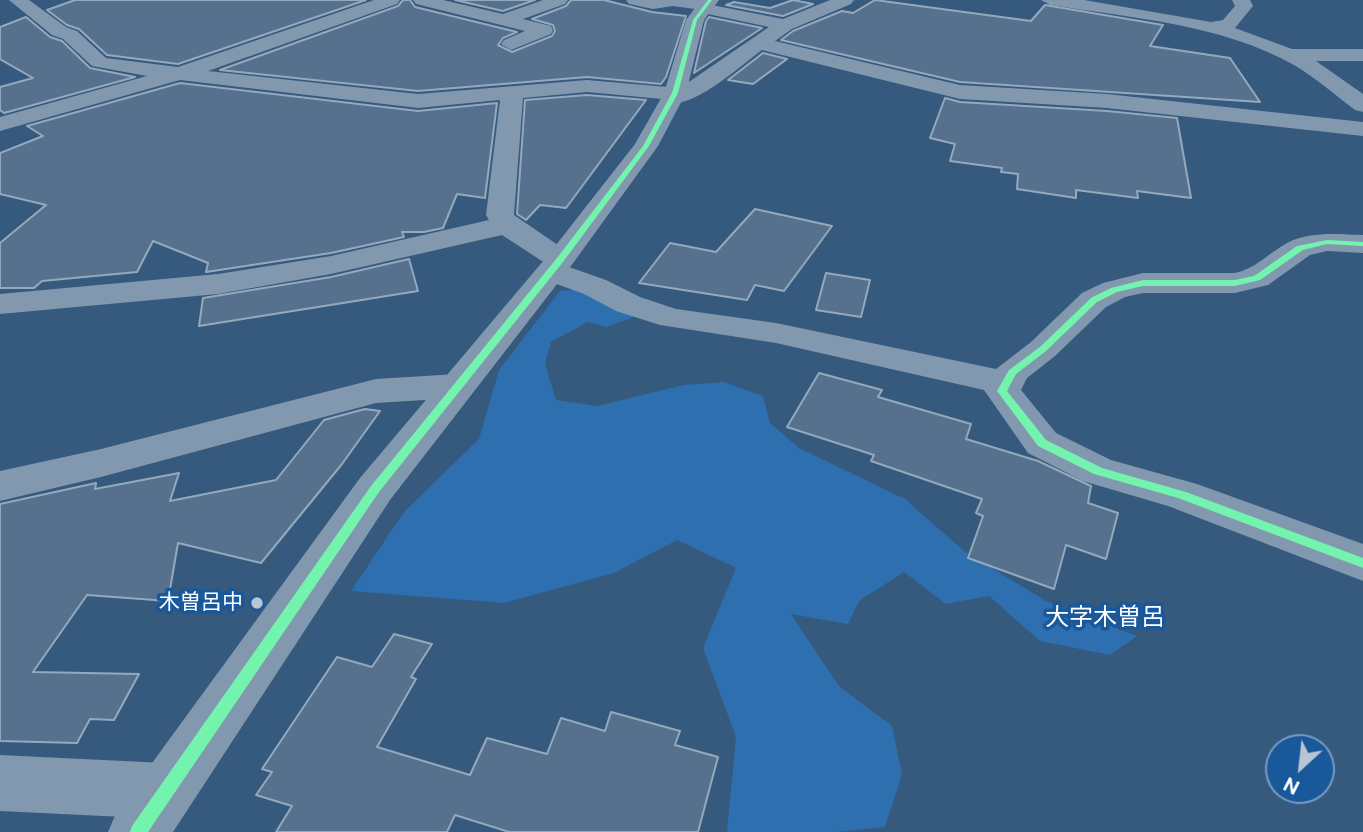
<!DOCTYPE html>
<html>
<head>
<meta charset="utf-8">
<style>
	body { margin:0 }
	#map { position:relative; width:1363px; height:832px; overflow:hidden; background:#36597e; font-family:"Public Sans",sans-serif }
	canvas { display:block }
	.north { position:absolute; left:1265px; top:734px; width:70px; height:70px; box-sizing:border-box; background:#19589b; border:2px solid #759bc3; border-radius:50%; rotate:207deg; font-size:19px; font-weight:700; line-height:28px; text-align:center; color:#fff }
	.north::after { content:''; display:block; margin:auto; width:24px; height:32px; background:#b9c5d2; clip-path:polygon(50% 0,100% 100%,50% 72%,0 100%) }
</style>
</head>
<body>
<div id="map">
<canvas width="1363" height="832"></canvas>
<div class="north">N</div>
</div>
<script>
const g = document.querySelector('canvas').getContext('2d');
g.lineJoin = 'round';
function paint(path, color) {
  g.fillStyle = color;
  g.fill(path, 'evenodd');
}
function trace(path, color, width, dash) {
  g.strokeStyle = color;
  g.lineWidth = width;
  g.lineCap = dash ? 'butt' : 'round';
  g.setLineDash(dash || []);
  g.stroke(path);
}
function drawText(font, color, halo, rows, align = 'center') {
  g.font = font + ' "Public Sans","Noto Sans JP",sans-serif';
  g.lineWidth = 7;
  g.setLineDash([]);
  g.textBaseline = 'middle';
  g.strokeStyle = halo;
  g.fillStyle = color;
  for (const [text, x, y, turn = 0] of rows) {
    g.save();
    g.translate(x, y);
    g.rotate((+turn || 0) * Math.PI / 180);
    g.textAlign = isNaN(turn) ? turn : align;
    if (halo) g.strokeText(text, 0, 0);
    g.fillText(text, 0, 0);
    g.restore();
  }
}
const green = new Path2D(`
	M 577,289 L 640,315 L 606,327 L 588,322 L 551,342 L 545,364 L 556,400 L 597,406 L 684,385 L 724,382 L 763,396 L 770,423 L 799,448 L 905,499 L 964,551 L 1046,601 L 1137,636 L 1110,655 L 1040,641 L 989,596 L 946,604 L 904,572 L 859,601 L 848,624 L 791,614 L 839,686 L 892,726 L 902,774 L 885,827 L 836,832 L 727,832 L 736,737 L 703,648 L 736,568 L 677,540 L 614,573 L 504,603 L 351,591 L 404,512 L 479,439 L 499,370 L 560,291 Z`);
const building = new Path2D(`
	M 75,0 L 366,0 L 178,64 L 107,55 L 79,29 L 67,25 L 47,10 Z
	M 403,0 L 410,0 L 415,7 L 517,32 L 503,38 L 498,45 L 512,52 L 552,36 L 555,31 L 553,25 L 532,19 L 566,6 L 571,0 L 604,0 L 652,12 L 686,16 L 666,77 L 661,84 L 587,77 L 418,91 L 220,70 L 398,6 Z
	M 455,0 L 535,0 L 503,11 Z
	M 793,0 L 813,4 L 783,16 L 726,5 L 734,2 L 770,8 Z
	M 875,0 L 1031,21 L 1045,5 L 1163,25 L 1150,46 L 1230,58 L 1260,102 L 960,82 L 781,40 L 793,31 L 842,11 L 853,13 Z
	M 26,17 L 50,37 L 62,41 L 90,68 L 135,77 L 4,113 L 0,110 L 0,87 L 33,78 L 0,59 L 0,27 Z
	M 709,17 L 762,28 L 694,73 L 706,21 Z
	M 763,53 L 787,59 L 753,84 L 728,80 Z
	M 180,83 L 418,111 L 497,103 L 485,198 L 457,194 L 443,228 L 424,232 L 402,232 L 404,237 L 331,253 L 206,272 L 208,263 L 153,241 L 137,272 L 42,281 L 34,288 L 0,288 L 0,243 L 46,205 L 0,194 L 0,153 L 43,136 L 27,126 Z
	M 587,95 L 646,100 L 566,208 L 540,205 L 526,220 L 517,214 L 525,100 Z
	M 945,98 L 960,102 L 1107,111 L 1177,118 L 1191,198 L 1137,191 L 1138,198 L 1076,190 L 1076,198 L 1017,189 L 1018,174 L 1001,172 L 1002,168 L 950,161 L 955,144 L 930,138 Z
	M 755,209 L 832,226 L 784,291 L 755,285 L 747,300 L 639,283 L 670,243 L 716,252 Z
	M 409,259 L 418,291 L 199,326 L 203,298 L 331,277 Z
	M 826,273 L 870,280 L 861,317 L 816,310 Z
	M 819,373 L 882,390 L 878,397 L 971,424 L 966,439 L 1038,461 L 1091,486 L 1088,503 L 1118,513 L 1106,559 L 1066,545 L 1054,589 L 968,558 L 983,516 L 976,513 L 982,499 L 871,461 L 874,455 L 787,427 Z
	M 365,409 L 380,411 L 342,464 L 261,563 L 178,543 L 168,601 L 87,595 L 33,672 L 139,674 L 114,720 L 90,719 L 77,743 L 0,741 L 0,504 L 96,483 L 95,489 L 179,473 L 170,501 L 276,480 L 324,420 Z
	M 394,634 L 432,644 L 411,677 L 416,679 L 377,747 L 470,775 L 487,738 L 547,754 L 561,718 L 605,731 L 611,712 L 680,731 L 675,745 L 718,757 L 698,832 L 509,832 L 455,815 L 447,832 L 276,832 L 292,806 L 256,795 L 272,772 L 262,769 L 337,657 L 372,667 Z`);
const minor = new Path2D(`
	M 9,0 L 29,0 L 66,27 L 77,31 L 106,58 L 178,67 L 374,0 L 400,0 L 397,4 L 208,71 L 418,94 L 587,80 L 680,88 L 769,27 L 703,13 L 695,9 L 673,6 L 653,9 L 629,4 L 626,0 L 705,0 L 712,5 L 783,19 L 830,0 L 854,0 L 851,4 L 792,29 L 775,41 L 960,85 L 1107,94 L 1363,122 L 1363,136 L 1107,108 L 960,99 L 762,50 C 740,66 693,110 665,103 L 662,99 L 587,92 L 523,98 L 514,215 L 571,254 L 575,260 L 569,267 L 606,280 L 640,297 L 676,309 L 776,323 L 996,369 L 1031,342 L 1082,293 L 1103,283 L 1143,273 L 1235,273 C 1255,269 1269,253 1287,243 C 1309,231 1339,234 1363,235 L 1363,253 L 1327,251 L 1310,255 L 1268,285 L 1235,293 L 1143,293 L 1125,297 L 1106,307 L 1055,356 L 1027,378 L 1021,390 L 1056,433 L 1111,460 L 1197,484 L 1363,544 L 1363,581 L 1168,506 L 1083,481 L 1028,453 L 984,390 L 776,343 L 660,325 L 616,311 L 584,294 L 540,278 L 535,271 L 545,263 L 502,235 L 331,274 L 218,294 L 0,314 L 0,294 L 218,274 L 331,256 L 489,220 L 486,215 L 500,100 L 418,108 L 180,80 L 0,131 L 0,117 L 147,76 L 92,66 L 63,39 L 52,35 Z
	M 413,0 L 443,0 L 503,14 L 543,0 L 568,0 L 565,4 L 523,19 L 551,26 L 553,30 L 551,34 L 511,50 L 501,44 L 504,40 L 525,31 L 416,4 Z
	M 1041,0 L 1084,0 L 1211,22 L 1223,20 L 1235,6 L 1232,0 L 1250,0 L 1253,6 L 1235,28 L 1292,49 L 1363,49 L 1363,61 L 1316,61 L 1363,94 L 1363,112 L 1355,110 C 1335,95 1316,78 1294,65 C 1221,24 1132,18 1050,5 Z
	M 457,374 L 470,378 L 475,386 L 470,394 L 457,398 L 376,403 L 101,477 L 0,501 L 0,471 L 101,449 L 376,379 Z
	M 0,755 L 165,763 L 185,771 L 194,791 L 185,811 L 165,819 L 0,811 Z`);
const tertiary = new Path2D(`
	M 701,0 L 719,0 L 704,20 L 686,93 L 658,146 L 571,266 L 390,500 L 173,832 L 108,832 L 117,811 L 360,478 L 549,254 L 635,144 L 664,93 L 686,20 Z`);
const cycleway = new Path2D(`
	M 708,0 L 712,0 L 697,20 L 678,93 L 649,146 L 563,262 L 379,492 L 148,832 L 130,832 L 132,826 L 371,486 L 557,258 L 643,146 L 672,93 L 693,20 Z
	M 1327,240 L 1363,242 L 1363,246 L 1327,244 L 1303,250 L 1260,280 L 1235,286 L 1143,286 L 1117,292 L 1097,302 L 1046,351 L 1016,374 L 1007,391 L 1046,440 L 1102,468 L 1186,492 L 1363,558 L 1363,568 L 1178,498 L 1094,474 L 1038,446 L 997,391 L 1009,370 L 1040,347 L 1091,298 L 1111,288 L 1143,280 L 1235,280 L 1254,276 L 1297,246 Z`);
const markers = [
	[257,603,7,"#b9c5d2"]
];
const nearPoinames = [
	["木曽呂中",243,603]
];
const nearQuarternames = [
	["大字木曽呂",1105,618]
];
paint(green, '#2e6fb0');
paint(building, '#55718d');
trace(building, '#95a9bd', 2);
paint(minor, '#8198af');
paint(tertiary, '#8198af');
paint(cycleway, '#73f3ae');
for (const [x, y, r, color] of markers) {
  const dot = new Path2D();
  dot.arc(x, y, r, 0, 2 * Math.PI);
  g.fillStyle = color;
  g.fill(dot);
  trace(dot, '#19589b', 2.5);
}
drawText('21px', '#fff', '#19589b', nearPoinames, 'right');
drawText('24px', '#fff', '#19589b', nearQuarternames);
</script>
</body>
</html>
